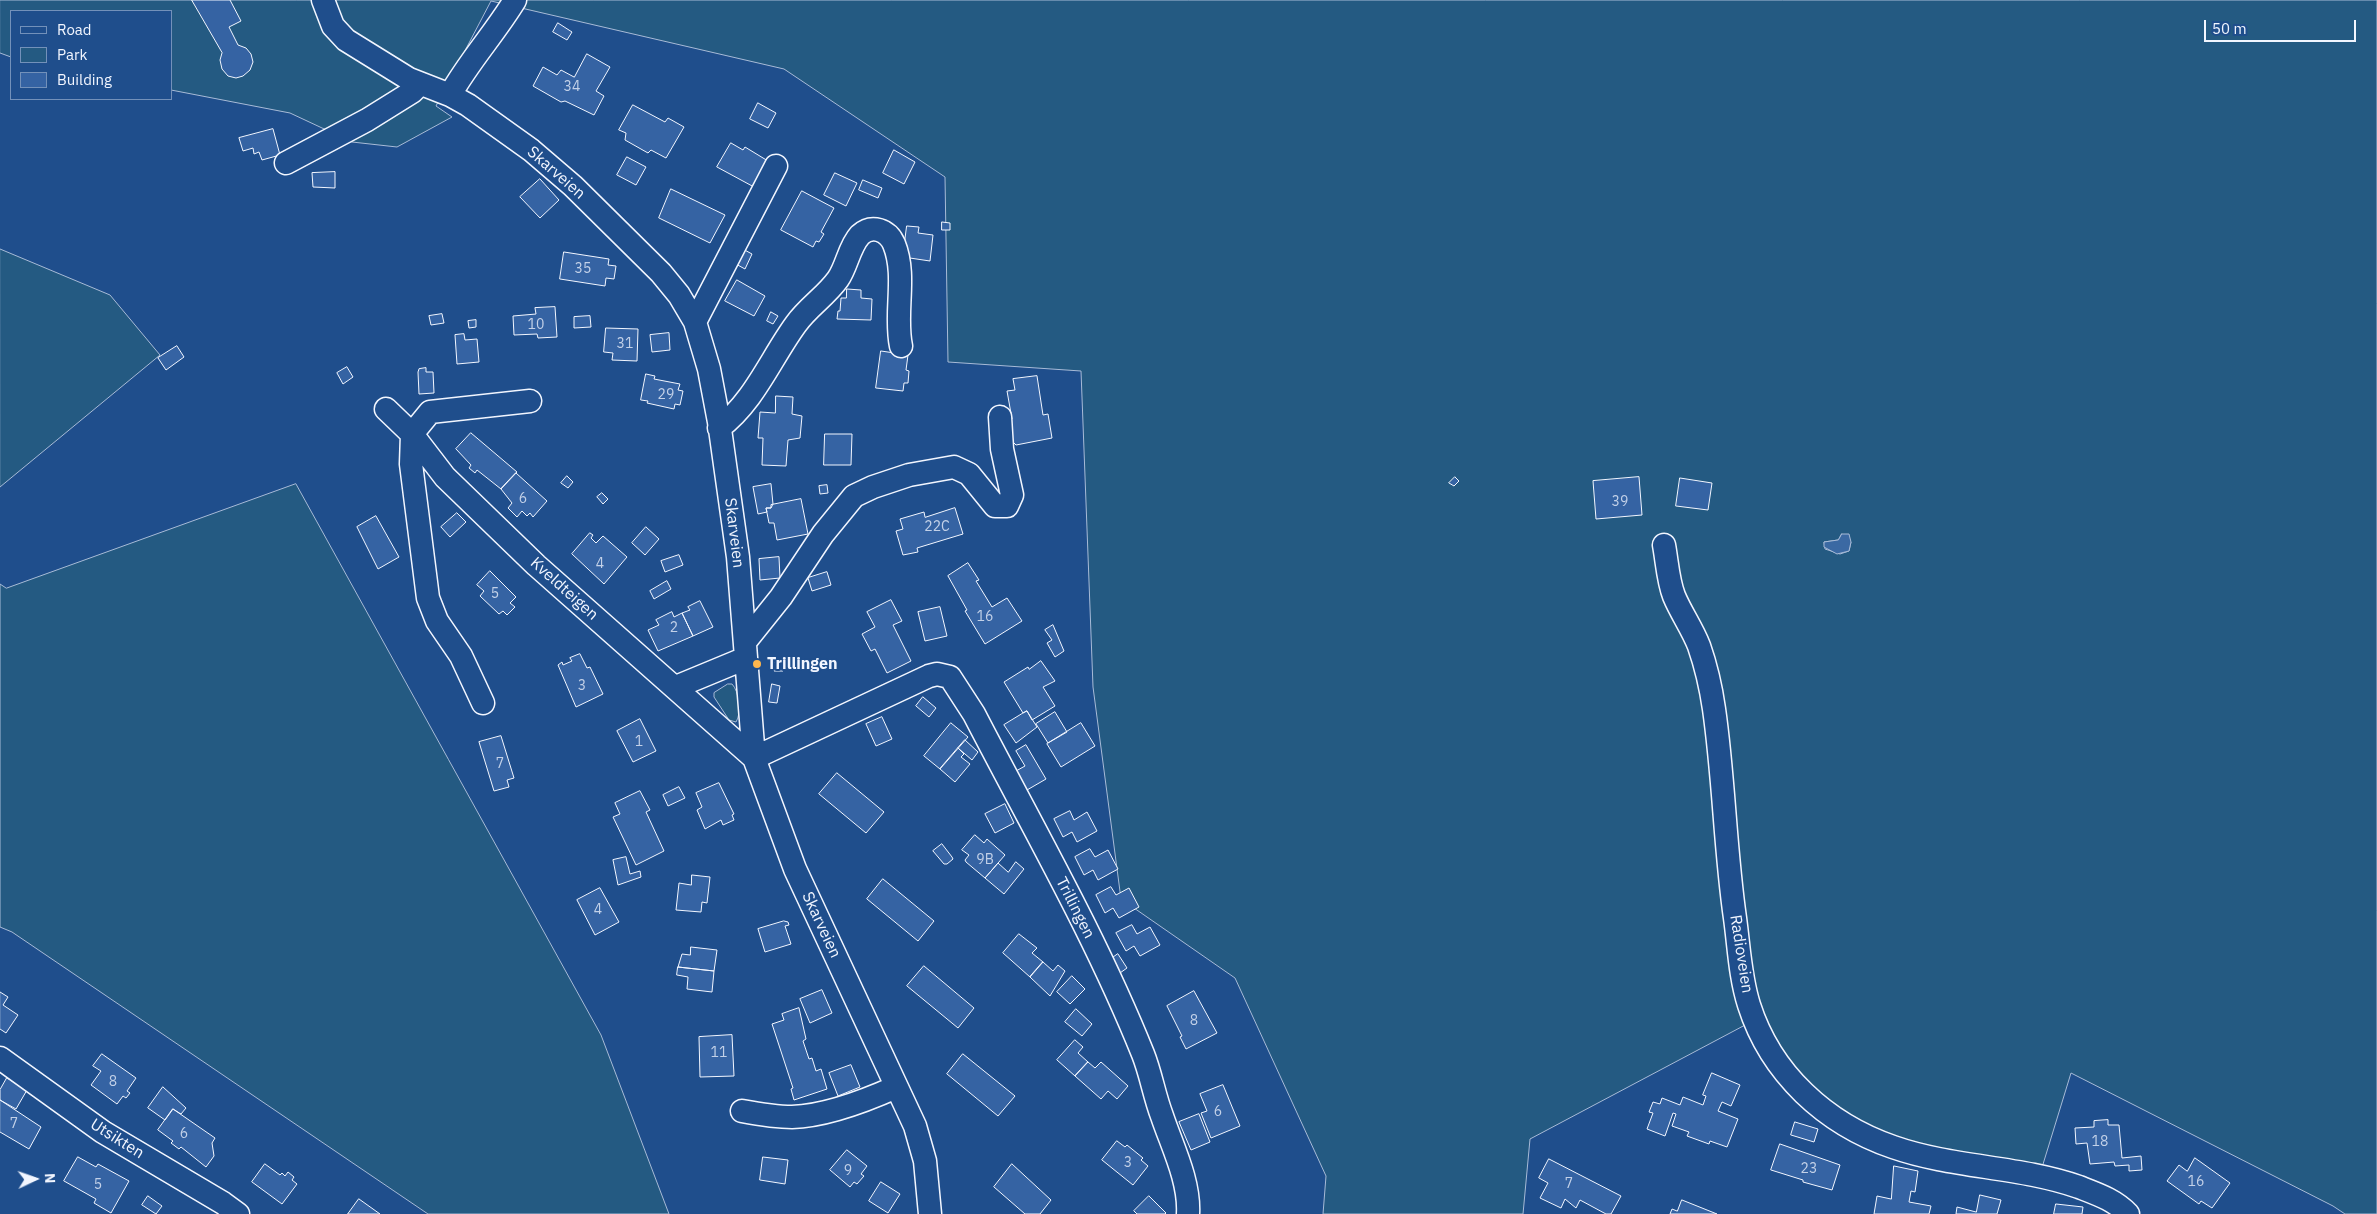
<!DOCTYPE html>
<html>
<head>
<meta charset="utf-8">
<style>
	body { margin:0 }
	#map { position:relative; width:2377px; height:1214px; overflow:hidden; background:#1f4e8c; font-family:"IBM Plex Sans",sans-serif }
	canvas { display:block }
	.legend { position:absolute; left:10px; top:10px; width:162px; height:90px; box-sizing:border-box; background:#1f4e8c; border:1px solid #7391ba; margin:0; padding:6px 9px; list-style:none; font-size:15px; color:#f2f6ff }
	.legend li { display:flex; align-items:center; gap:10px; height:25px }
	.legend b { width:25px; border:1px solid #7391ba }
	.north { position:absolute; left:10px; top:1154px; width:50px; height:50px; -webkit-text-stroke:4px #1f4e8c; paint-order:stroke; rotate:87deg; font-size:14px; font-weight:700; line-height:20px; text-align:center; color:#f2f6ff }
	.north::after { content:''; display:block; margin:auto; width:18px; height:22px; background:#f2f6ff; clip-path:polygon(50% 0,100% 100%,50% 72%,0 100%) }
	.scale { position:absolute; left:2204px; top:20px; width:152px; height:22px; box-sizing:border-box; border:2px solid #f2f6ff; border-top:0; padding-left:6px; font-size:15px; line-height:18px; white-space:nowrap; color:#f2f6ff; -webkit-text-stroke:4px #1f4e8c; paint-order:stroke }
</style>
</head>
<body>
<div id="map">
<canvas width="2377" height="1214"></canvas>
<ul class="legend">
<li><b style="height:6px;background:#1f4e8c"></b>Road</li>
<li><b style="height:14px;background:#245a82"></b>Park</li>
<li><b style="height:14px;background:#3563a3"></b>Building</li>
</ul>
<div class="north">N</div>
<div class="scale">50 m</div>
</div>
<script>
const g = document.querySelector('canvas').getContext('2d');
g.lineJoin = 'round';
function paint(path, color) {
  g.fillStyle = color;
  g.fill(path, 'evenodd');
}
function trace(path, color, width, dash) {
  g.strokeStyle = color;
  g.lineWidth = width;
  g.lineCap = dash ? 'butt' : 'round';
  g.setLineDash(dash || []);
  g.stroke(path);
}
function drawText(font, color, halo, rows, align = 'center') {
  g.font = font + ' "IBM Plex Sans",sans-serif';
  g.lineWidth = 4;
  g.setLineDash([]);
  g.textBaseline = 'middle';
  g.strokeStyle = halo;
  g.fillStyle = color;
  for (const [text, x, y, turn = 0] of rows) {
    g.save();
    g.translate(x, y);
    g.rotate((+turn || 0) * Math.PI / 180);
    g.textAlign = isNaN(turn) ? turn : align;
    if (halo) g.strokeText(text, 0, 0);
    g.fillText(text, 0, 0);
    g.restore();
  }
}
const green = new Path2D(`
	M 0,0 L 2377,0 L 2377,1214 L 2345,1214 L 2333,1206 L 2071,1073 L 2040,1174 L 1832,1122 L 1747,1024 L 1530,1139 L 1523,1214 L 1323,1214 L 1326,1176 L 1235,978 L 1121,899 L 1093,687 L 1081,371 L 948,362 L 945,177 L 784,69 L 491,1 L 436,106 L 452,117 L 397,147 L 352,142 L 290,113 L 171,90 L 171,11 L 11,11 L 11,57 L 0,53 ZM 1842,534 L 1851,542 L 1849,551 L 1840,554 L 1825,549 L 1824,542 L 1838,540 Z
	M 0,249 L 110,295 L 160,355 L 0,487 Z
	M 296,484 L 601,1035 L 669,1214 L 428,1214 L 12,932 L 0,927 L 0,584 L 6,588 Z
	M 728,684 L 732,684 C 739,691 742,713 736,722 L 729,720 L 714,697 L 714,693 Z`);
const water = new Path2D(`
	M 1842,534 L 1849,534 L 1851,542 L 1849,551 L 1837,554 L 1824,547 L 1824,542 L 1838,540 Z`);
const building = new Path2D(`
	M 192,0 L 230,0 L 241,21 L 229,27 L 238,45 L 246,48 L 251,54 L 253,62 L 250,70 L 243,76 L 236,78 L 228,76 L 222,69 L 220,60 L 222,53 Z
	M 558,23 L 572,32 L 567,40 L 553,32 Z
	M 587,54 L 610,67 L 596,91 L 604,96 L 594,115 L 565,101 L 561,102 L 533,86 L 543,67 L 557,75 L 561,70 L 574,77 Z
	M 758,103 L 776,113 L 768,128 L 750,119 Z
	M 633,105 L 665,122 L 668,118 L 684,127 L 666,158 L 651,150 L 648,153 L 625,140 L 626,133 L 619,130 Z
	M 273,129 L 280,155 L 262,160 L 259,152 L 254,154 L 253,148 L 243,151 L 239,138 Z
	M 731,143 L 743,150 L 745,147 L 768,161 L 754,187 L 717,167 Z
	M 894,150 L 915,162 L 904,184 L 883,173 Z
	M 627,157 L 646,167 L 636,185 L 617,175 Z
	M 335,172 L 335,188 L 313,187 L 312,173 Z
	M 835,173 L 857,183 L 846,206 L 824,195 Z
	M 540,179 L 559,200 L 540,218 L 520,197 Z
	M 863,180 L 882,188 L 878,198 L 859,190 Z
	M 671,189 L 725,215 L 710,243 L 659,218 Z
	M 802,191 L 834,208 L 821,232 L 824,234 L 819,242 L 816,241 L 813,247 L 781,230 Z
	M 942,222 L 950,223 L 950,230 L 942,230 Z
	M 907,226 L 919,227 L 918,233 L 933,235 L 930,261 L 903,257 Z
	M 741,248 L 752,254 L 745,269 L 734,263 Z
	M 564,252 L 609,259 L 608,265 L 616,266 L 614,279 L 606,278 L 605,286 L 560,279 Z
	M 737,280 L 765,296 L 754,316 L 725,301 Z
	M 847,289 L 861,290 L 861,298 L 872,299 L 871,320 L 837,319 L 838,311 L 840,311 L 841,298 L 846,298 Z
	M 555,307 L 557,337 L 538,338 L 537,334 L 514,335 L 513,316 L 536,314 L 535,308 Z
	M 771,312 L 778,316 L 773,324 L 767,321 Z
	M 442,314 L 444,323 L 431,325 L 429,316 Z
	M 590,316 L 591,327 L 574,328 L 574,317 Z
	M 476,320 L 476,327 L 469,328 L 468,321 Z
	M 606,328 L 638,329 L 637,361 L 612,360 L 613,353 L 604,352 Z
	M 669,333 L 670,350 L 652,352 L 650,335 Z
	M 464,334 L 465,340 L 477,339 L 479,362 L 457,364 L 455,335 Z
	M 177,346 L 184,357 L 166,370 L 158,358 Z
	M 881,351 L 908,355 L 906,370 L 909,371 L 908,383 L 904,383 L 903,391 L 876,388 Z
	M 347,367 L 353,377 L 343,384 L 337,373 Z
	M 426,368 L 426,372 L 433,372 L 434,393 L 419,394 L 418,372 L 419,369 Z
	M 646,374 L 655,376 L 654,379 L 680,384 L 678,390 L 683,391 L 680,405 L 675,404 L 674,409 L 647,403 L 648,401 L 641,400 Z
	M 1037,376 L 1043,415 L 1048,414 L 1052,438 L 1016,445 L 1013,442 L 1010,420 L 1012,419 L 1007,391 L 1015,390 L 1013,379 Z
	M 776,396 L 793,397 L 792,414 L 802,416 L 800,438 L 788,440 L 786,466 L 762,465 L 763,438 L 758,438 L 760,412 L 775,413 Z
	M 471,433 L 517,472 L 501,489 L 477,470 L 475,473 L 469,468 L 471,465 L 456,449 Z
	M 825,434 L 852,434 L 851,465 L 824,465 Z
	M 516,473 L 547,501 L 533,517 L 530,513 L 527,516 L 522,511 L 517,517 L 508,508 L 512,503 L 501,489 Z
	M 567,476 L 573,482 L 568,488 L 561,483 Z
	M 1455,477 L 1459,481 L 1454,486 L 1449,483 Z
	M 1639,477 L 1642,515 L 1596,519 L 1593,481 Z
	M 1680,478 L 1712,483 L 1708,510 L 1676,506 Z
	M 771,484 L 773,504 L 771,508 L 766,508 L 767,512 L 758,514 L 753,487 Z
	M 827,485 L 828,493 L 820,494 L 819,486 Z
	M 602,493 L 608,499 L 603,504 L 597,497 Z
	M 801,499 L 808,534 L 777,540 L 774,523 L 769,523 L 766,508 L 771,508 L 771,505 Z
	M 955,508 L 963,534 L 917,548 L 918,552 L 903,555 L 896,531 L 903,529 L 900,519 L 924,512 L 925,517 Z
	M 457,513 L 466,522 L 450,537 L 441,527 Z
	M 376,516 L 399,557 L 378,569 L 357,527 Z
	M 646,527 L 659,539 L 645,555 L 632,543 Z
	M 590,533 L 593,535 L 591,538 L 596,543 L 603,536 L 627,557 L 604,584 L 572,554 Z
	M 679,555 L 683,565 L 665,572 L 661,561 Z
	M 779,557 L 780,578 L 760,580 L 759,559 Z
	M 968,563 L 979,580 L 976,581 L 992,607 L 1007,598 L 1022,621 L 985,644 L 965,611 L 967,610 L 948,576 Z
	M 490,571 L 516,597 L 510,603 L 515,607 L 507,615 L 503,611 L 499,614 L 480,596 L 484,591 L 477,585 Z
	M 827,572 L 831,585 L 812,591 L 808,578 Z
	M 667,581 L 671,589 L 654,599 L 650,591 Z
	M 891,600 L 902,621 L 893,625 L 911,661 L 887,673 L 875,649 L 871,651 L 862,634 L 875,627 L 867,612 Z
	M 700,601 L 713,627 L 693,636 L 682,613 L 690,610 L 688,607 Z
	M 940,607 L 947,636 L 925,641 L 918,612 Z
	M 672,612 L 674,617 L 682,613 L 693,636 L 658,651 L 648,630 L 659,625 L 656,620 Z
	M 1053,625 L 1064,651 L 1055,657 L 1047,643 L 1052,640 L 1045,630 Z
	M 580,654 L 587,668 L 590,667 L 603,694 L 576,707 L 558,665 L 562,662 L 563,665 L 572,661 L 570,658 Z
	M 1041,661 L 1055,681 L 1043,687 L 1055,706 L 1032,720 L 1027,711 L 1023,713 L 1004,682 L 1028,667 L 1029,669 Z
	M 783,662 L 783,671 L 774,671 L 773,663 Z
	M 772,684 L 780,686 L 777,703 L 769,702 Z
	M 923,697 L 936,708 L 929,717 L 916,706 Z
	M 1027,711 L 1037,727 L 1016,743 L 1004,725 Z
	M 1055,712 L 1067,732 L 1048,743 L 1036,724 Z
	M 882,717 L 892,739 L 876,746 L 866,724 Z
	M 640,719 L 656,751 L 633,762 L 617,731 Z
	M 951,723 L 968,737 L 940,769 L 924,756 Z
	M 1081,723 L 1095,746 L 1061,767 L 1047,744 Z
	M 501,736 L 514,778 L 507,780 L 509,787 L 494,791 L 479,742 Z
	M 965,740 L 978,752 L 972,760 L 958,748 Z
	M 1026,745 L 1046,779 L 1027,790 L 1016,771 L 1025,766 L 1016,751 Z
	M 958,748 L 964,754 L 961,757 L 970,764 L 955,782 L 940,769 Z
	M 837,773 L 884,812 L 866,833 L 819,794 Z
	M 719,783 L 734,814 L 732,815 L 734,820 L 723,825 L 721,820 L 705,829 L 697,810 L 702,807 L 696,793 Z
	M 679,787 L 685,798 L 668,806 L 663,795 Z
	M 640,791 L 650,810 L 646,812 L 664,851 L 636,865 L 613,817 L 620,814 L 615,803 Z
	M 1005,804 L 1014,823 L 995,833 L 985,814 Z
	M 1070,811 L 1074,820 L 1087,812 L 1097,831 L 1077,842 L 1072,832 L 1063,837 L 1054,819 Z
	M 975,835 L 984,843 L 987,839 L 1005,855 L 985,878 L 966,862 L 965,860 L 969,855 L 962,850 Z
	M 942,844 L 952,857 L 953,859 L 947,864 L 944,864 L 933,851 Z
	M 1090,849 L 1095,857 L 1108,850 L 1118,869 L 1098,880 L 1093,870 L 1084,875 L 1075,857 Z
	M 626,857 L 630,874 L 640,871 L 641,877 L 618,885 L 613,860 Z
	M 1016,862 L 1024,869 L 1004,894 L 985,878 L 998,863 L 1008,872 Z
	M 692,875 L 710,877 L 707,903 L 702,902 L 701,912 L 676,910 L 679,883 L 691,885 Z
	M 883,879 L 934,921 L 918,941 L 867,899 Z
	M 1111,887 L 1116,895 L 1129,888 L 1139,907 L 1119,918 L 1113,908 L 1105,913 L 1096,895 Z
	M 600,888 L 619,922 L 595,935 L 577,900 Z
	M 784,921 L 788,922 L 789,925 L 785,926 L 791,944 L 765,952 L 758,929 Z
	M 1132,925 L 1137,934 L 1150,927 L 1160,945 L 1140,956 L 1134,946 L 1126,951 L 1116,933 Z
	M 1019,934 L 1037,948 L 1032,953 L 1043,962 L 1030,977 L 1003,953 Z
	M 691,947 L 717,950 L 714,971 L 678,967 L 682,954 L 690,955 Z
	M 1118,954 L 1127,968 L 1120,973 L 1111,959 Z
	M 1043,962 L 1053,971 L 1058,965 L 1065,971 L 1050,996 L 1030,977 Z
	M 924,966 L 974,1008 L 958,1028 L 907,986 Z
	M 678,967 L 714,971 L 712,992 L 687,989 L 688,977 L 677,975 Z
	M 1072,976 L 1085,989 L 1070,1004 L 1057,992 Z
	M 822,990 L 832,1013 L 810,1023 L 800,999 Z
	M 1194,991 L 1217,1033 L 1186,1049 L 1180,1037 L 1182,1036 L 1167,1006 Z
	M 0,992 L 8,997 L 3,1005 L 18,1015 L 6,1033 L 0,1029 Z
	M 799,1008 L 806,1039 L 803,1041 L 809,1059 L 812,1058 L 816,1071 L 821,1069 L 827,1089 L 794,1100 L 791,1089 L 793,1088 L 772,1024 L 784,1020 L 782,1014 Z
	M 1076,1009 L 1092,1024 L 1082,1036 L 1065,1022 Z
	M 732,1035 L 734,1076 L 700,1077 L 699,1037 Z
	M 1075,1040 L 1083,1047 L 1078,1053 L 1088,1062 L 1075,1076 L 1057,1060 Z
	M 102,1054 L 136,1078 L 127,1091 L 130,1093 L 126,1098 L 123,1096 L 117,1104 L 91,1085 L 101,1071 L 93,1066 Z
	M 963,1054 L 1015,1096 L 998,1116 L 947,1074 Z
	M 1088,1062 L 1095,1068 L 1101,1062 L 1128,1086 L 1117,1099 L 1108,1091 L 1101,1099 L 1075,1076 Z
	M 851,1065 L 860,1087 L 838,1096 L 829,1073 Z
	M 1712,1073 L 1740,1085 L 1731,1106 L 1722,1102 L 1718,1111 L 1738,1119 L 1727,1147 L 1710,1141 L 1709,1144 L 1687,1136 L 1689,1132 L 1672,1126 L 1676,1114 L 1673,1113 L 1665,1136 L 1647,1129 L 1653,1113 L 1649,1112 L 1653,1102 L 1660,1104 L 1662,1098 L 1680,1105 L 1683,1097 L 1703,1105 L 1706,1096 L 1703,1095 Z
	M 7,1078 L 27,1090 L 16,1109 L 0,1100 L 0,1090 Z
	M 1223,1085 L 1240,1126 L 1211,1138 L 1201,1113 L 1207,1111 L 1200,1094 Z
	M 163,1087 L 186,1108 L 181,1114 L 173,1109 L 165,1120 L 148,1108 Z
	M 0,1100 L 41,1127 L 29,1149 L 0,1132 Z
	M 173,1109 L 215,1138 L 212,1143 L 214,1156 L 206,1167 L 181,1147 L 179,1149 L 171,1143 L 173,1141 L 158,1130 Z
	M 1199,1114 L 1210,1142 L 1191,1150 L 1179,1122 Z
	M 2108,1120 L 2108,1125 L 2119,1125 L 2122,1158 L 2141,1156 L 2142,1170 L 2129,1171 L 2129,1165 L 2115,1166 L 2114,1162 L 2090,1164 L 2087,1143 L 2076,1144 L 2075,1128 L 2094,1127 L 2094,1121 Z
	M 1795,1122 L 1818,1129 L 1814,1142 L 1791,1135 Z
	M 1117,1141 L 1125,1147 L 1127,1145 L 1143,1158 L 1141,1160 L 1148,1166 L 1133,1185 L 1102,1160 Z
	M 1780,1144 L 1840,1165 L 1832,1190 L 1803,1182 L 1803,1180 L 1771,1170 Z
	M 847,1150 L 867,1166 L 861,1174 L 864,1176 L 857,1184 L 854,1182 L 850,1187 L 830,1170 Z
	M 78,1157 L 96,1167 L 98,1164 L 129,1181 L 111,1213 L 94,1203 L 96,1199 L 64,1181 Z
	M 763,1157 L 788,1160 L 785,1184 L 760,1180 Z
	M 2195,1158 L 2230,1183 L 2212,1208 L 2201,1201 L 2199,1204 L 2167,1181 L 2179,1165 L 2187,1171 Z
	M 1549,1159 L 1621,1196 L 1611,1214 L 1606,1214 L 1580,1200 L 1576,1208 L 1565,1199 L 1561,1208 L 1540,1198 L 1548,1183 L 1539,1178 Z
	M 265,1164 L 280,1175 L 282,1173 L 285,1176 L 288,1172 L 294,1177 L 292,1180 L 297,1184 L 282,1204 L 252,1182 Z
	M 1012,1164 L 1051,1200 L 1040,1214 L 1025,1214 L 994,1187 Z
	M 1894,1166 L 1918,1171 L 1915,1192 L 1911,1191 L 1909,1202 L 1931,1206 L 1929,1214 L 1874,1214 L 1877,1196 L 1891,1199 Z
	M 881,1182 L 900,1194 L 888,1213 L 869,1201 Z
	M 1980,1195 L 2001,1200 L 1997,1214 L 1956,1214 L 1957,1207 L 1976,1212 Z
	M 148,1196 L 162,1206 L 156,1214 L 142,1205 Z
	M 1149,1196 L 1166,1213 L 1165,1214 L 1137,1214 L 1134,1211 Z
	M 359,1199 L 380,1214 L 348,1214 Z
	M 1682,1200 L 1717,1214 L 1670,1214 L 1672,1209 L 1677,1211 Z
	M 2056,1204 L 2083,1207 L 2082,1214 L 2054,1214 Z`);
const minor = new Path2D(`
	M 323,0 L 333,26 L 346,40 L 409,79 L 450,95 L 468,105 L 531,150 L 573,186 L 661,273 L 679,295 L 695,322 L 709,369 L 719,422 L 738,557 L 754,758 L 795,869 L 915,1126 L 925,1161 L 930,1214
	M 450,95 C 469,61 495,33 515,0
	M 286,163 L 367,120 L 412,92 L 420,84
	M 695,322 L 776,166
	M 386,409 L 412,434 L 445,477 L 536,565 L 754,758 L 929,676 L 937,674 L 950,677 L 974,714 C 1032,826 1096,937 1143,1054 C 1151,1074 1154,1095 1162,1116 C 1172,1146 1190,1181 1188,1214
	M 719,428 C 754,402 771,358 796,324 C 808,307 826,296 838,279 C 847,266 849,247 860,235 C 872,224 888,230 894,244 C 907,276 894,313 901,346
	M 1664,545 C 1667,561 1668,581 1674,596 C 1681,613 1692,628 1699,646 C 1706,666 1711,688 1714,709 C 1724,778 1725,849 1735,918 C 1739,947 1740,977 1749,1005 C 1771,1074 1826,1124 1893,1147 C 1953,1168 2019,1166 2079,1187 C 2097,1194 2115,1200 2128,1214
	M 745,642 L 781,597 L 823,534 L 854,496 L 873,487 L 909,475 L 954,467 L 969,474 L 995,506 L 1007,506 L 1012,495 L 1002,449 L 1000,417
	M 676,687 L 746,658
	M 483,703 L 461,656 L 437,621 L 428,598 L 411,464 L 412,434 L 430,412 L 530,401
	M 0,1058 L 103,1132 L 223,1203 L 238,1214
	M 742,1111 C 758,1114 775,1117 792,1117 C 824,1116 867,1100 896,1087`);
const markers = [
	[757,664,5,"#ffb74d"]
];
const numberNames = [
	["34",572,87],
	["35",583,269],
	["10",536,325],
	["31",625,344],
	["29",666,395],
	["6",523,499],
	["39",1620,502],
	["22C",937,527],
	["4",600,564],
	["5",495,594],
	["16",985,617],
	["2",674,628],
	["3",582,686],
	["1",639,742],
	["7",500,764],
	["9B",985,860],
	["4",598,910],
	["8",1194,1021],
	["11",719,1053],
	["8",113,1082],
	["6",1218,1112],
	["7",14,1124],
	["6",184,1134],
	["18",2100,1142],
	["3",1128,1163],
	["23",1809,1169],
	["9",848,1171],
	["16",2196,1182],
	["7",1569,1184],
	["5",98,1185]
];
const streetNames = [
	["Skarveien",556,173,41],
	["Skarveien",734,533,83],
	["Kveldteigen",564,589,42],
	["Trillingen",1075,908,63],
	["Skarveien",821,925,65],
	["Radioveien",1741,954,81],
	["Utsikten",117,1139,32]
];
const poiNames = [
	["Trillingen",767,664]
];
paint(green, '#245a82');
trace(green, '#a8bbd7', 1);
paint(water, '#3b69a3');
trace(water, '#a8bbd7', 1);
paint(building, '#3563a3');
trace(building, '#f2f6ff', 1);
trace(minor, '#f2f6ff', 25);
trace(minor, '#1f4e8c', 22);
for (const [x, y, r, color] of markers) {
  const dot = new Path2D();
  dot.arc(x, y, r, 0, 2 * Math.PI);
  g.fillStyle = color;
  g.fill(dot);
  trace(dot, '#1f4e8c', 2);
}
drawText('14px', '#c3d1e8', null, numberNames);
drawText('16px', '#f2f6ff', '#1f4e8c', streetNames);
drawText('bold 16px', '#f2f6ff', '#1f4e8c', poiNames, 'left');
</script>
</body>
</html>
